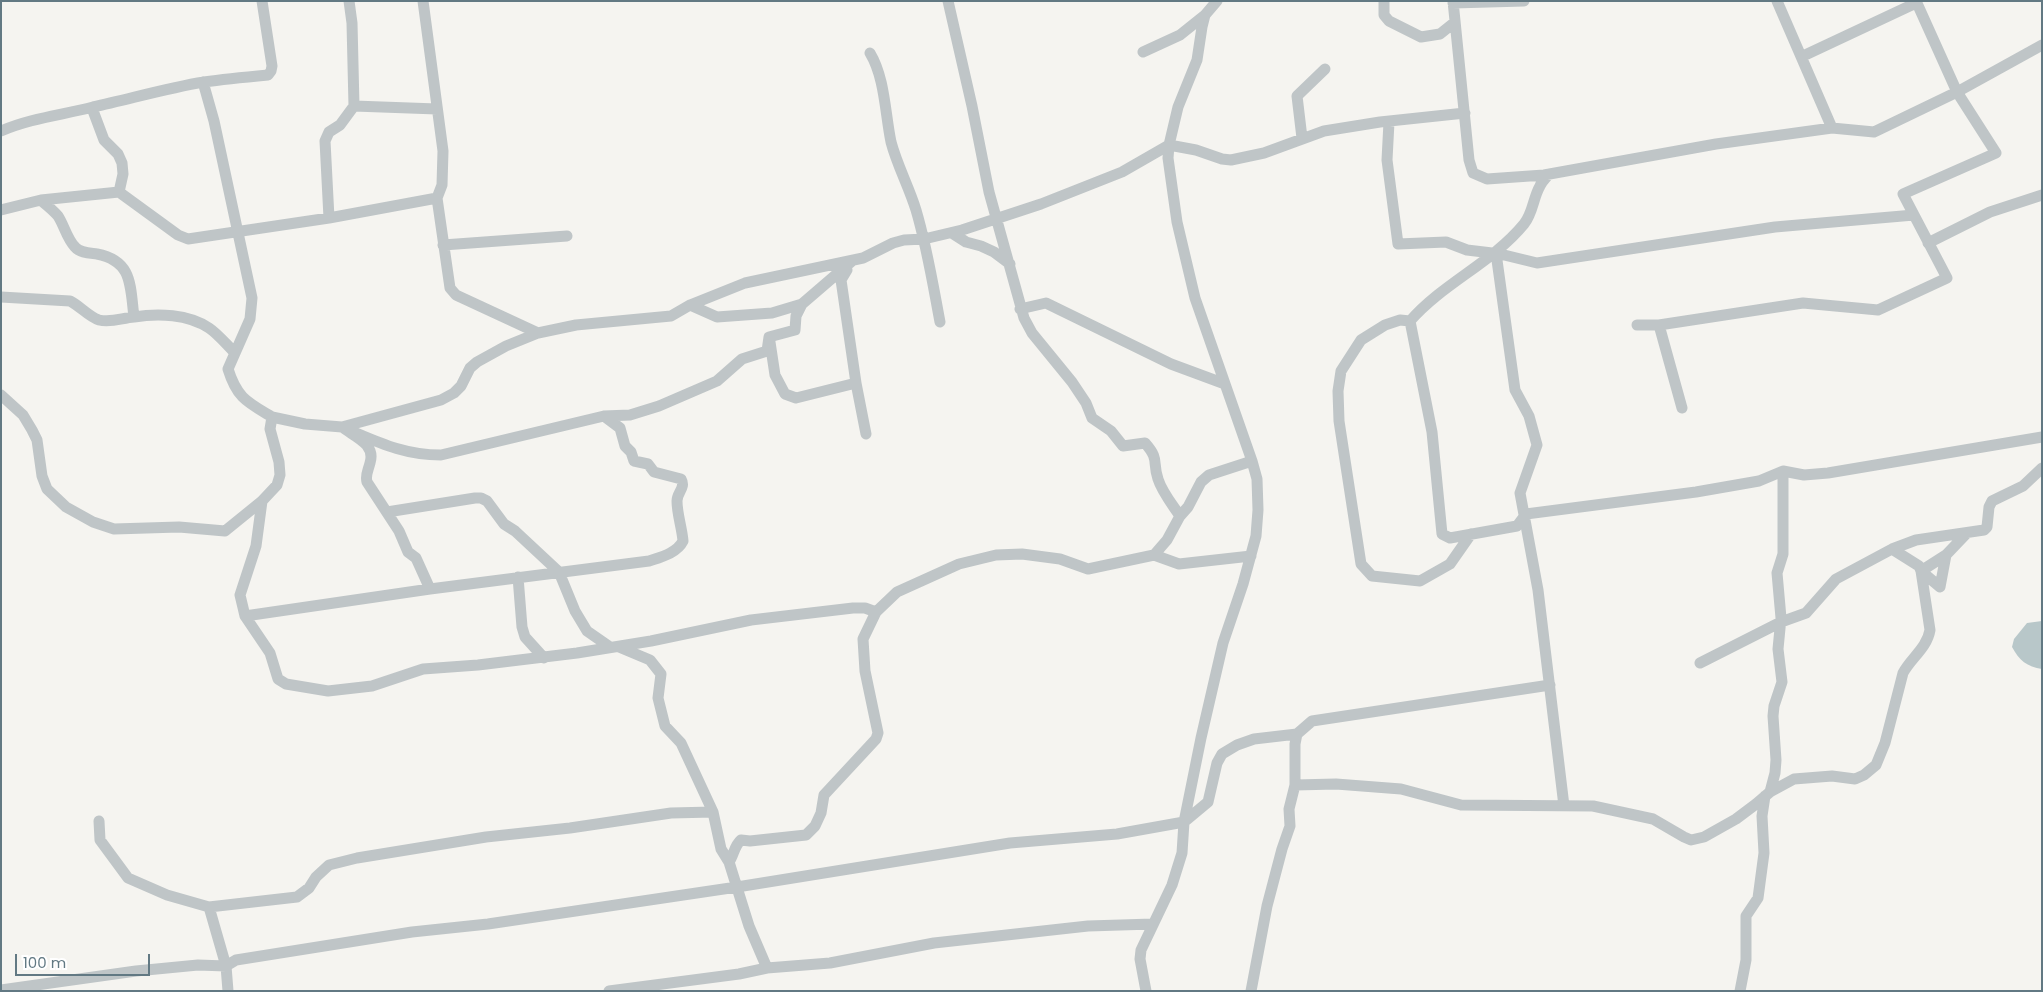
<!DOCTYPE html>
<html>
<head>
<meta charset="utf-8">
<style>
	body { margin:0 }
	#map { position:relative; width:2043px; height:992px; overflow:hidden; background:#f5f4f0; font-family:Poppins,sans-serif }
	canvas { display:block }
	.frame { position:absolute; inset:0; border:2px solid #627983; pointer-events:none }
	.scale { position:absolute; left:15px; top:954px; width:135px; height:22px; box-sizing:border-box; border:2px solid #627983; border-top:0; padding-left:6px; font-size:15px; line-height:18px; white-space:nowrap; color:#627983; -webkit-text-stroke:4px #fff; paint-order:stroke }
</style>
</head>
<body>
<div id="map">
<canvas width="2043" height="992"></canvas>
<div class="frame"></div>
<div class="scale">100 m</div>
</div>
<script>
const g = document.querySelector('canvas').getContext('2d');
g.lineJoin = 'round';
function paint(path, color) {
  g.fillStyle = color;
  g.fill(path, 'evenodd');
}
function trace(path, color, width, dash) {
  g.strokeStyle = color;
  g.lineWidth = width;
  g.lineCap = dash ? 'butt' : 'round';
  g.setLineDash(dash || []);
  g.stroke(path);
}
const water = new Path2D(`
	M 2042,621 L 2042,669 C 2027,667 2019,660 2012,647 L 2014,639 L 2027,623 Z`);
const street = new Path2D(`
	M 423,1 L 443,151 L 442,185 L 437,198 L 450,288 L 456,295 L 538,333
	M 948,1 L 972,106 L 989,192 L 1024,318 L 1032,333 L 1072,382 L 1086,403 L 1092,418 L 1111,431 L 1123,446 L 1145,443 C 1160,460 1152,461 1158,479 C 1162,492 1172,504 1180,516
	M 1384,1 L 1384,15 L 1389,21 L 1421,37 L 1440,34 L 1455,22
	M 1453,1 L 1469,160 L 1473,173 L 1487,179 L 1544,175 L 1716,144 L 1832,128 L 1874,132 L 1957,92 L 2042,45
	M 1777,1 L 1832,128
	M 1453,3 L 1524,1
	M 1143,52 L 1180,35 L 1205,15
	M 870,53 C 885,78 885,113 891,142 C 897,165 909,187 916,210 C 927,247 933,285 940,322
	M 1803,56 L 1916,3
	M 203,82 L 214,121 L 252,298 L 250,319 L 228,369 C 237,398 247,402 272,417 L 270,429 L 279,462 L 280,475 L 277,485 L 262,501 L 256,546 L 240,595 L 245,616 L 270,653 L 278,679 L 286,684 L 328,691 L 372,686 L 423,669 L 478,665 L 577,653 L 651,641 L 751,620 L 853,608 L 865,608 L 876,612
	M 354,106 L 437,109
	M 92,108 L 104,140 L 118,154 L 122,163 L 123,174 L 119,192
	M 1389,122 L 1387,160 L 1398,244 L 1446,242 L 1467,250 L 1492,253
	M 1,131 C 31,118 62,115 93,107 C 130,99 167,88 204,82 C 226,79 247,77 268,75 L 271,71 L 272,66 L 262,1
	M 1302,138 L 1297,96 L 1325,69
	M 41,200 C 46,205 53,210 58,216 C 64,225 67,239 75,247 C 80,253 90,253 97,254 C 133,261 130,286 134,317
	M 1,210 L 41,200 L 119,192 L 178,235 L 188,239 L 329,218 L 437,198
	M 329,218 L 325,141 L 329,132 L 340,125 L 354,106 L 352,23 L 349,1
	M 952,233 L 966,242 L 981,246 L 994,252 L 1010,264
	M 1928,243 L 1990,212 L 2042,195
	M 443,245 L 567,236
	M 847,270 L 841,280 L 856,383 L 866,434
	M 1,297 L 70,301 C 80,306 89,317 99,320 C 111,323 122,318 134,317 C 158,313 188,314 209,328 C 218,334 226,344 234,352
	M 690,305 L 717,317 L 772,313 L 802,304
	M 1020,309 L 1046,303 L 1171,364 L 1225,384
	M 1410,321 L 1432,432 L 1442,534 L 1450,538 L 1517,526 L 1526,514 L 1696,492 L 1759,481 L 1783,471 L 1804,475 L 1828,473 L 2042,437
	M 1637,325 L 1659,325 L 1803,303 L 1878,310 L 1947,278 L 1903,194 L 1996,153 L 1957,92 L 1916,1
	M 1659,325 L 1682,408
	M 770,342 L 775,375 L 785,394 L 796,398 L 856,383
	M 1,395 L 23,415 L 32,430 L 37,440 L 42,476 L 47,489 L 66,507 L 93,522 L 114,529 L 179,527 L 225,531 L 262,501
	M 272,417 L 305,424 L 342,427 L 441,400 L 454,393 L 461,386 L 470,368 L 477,362 L 506,346 L 538,333 L 576,325 L 671,316 L 690,305 L 745,283 L 863,258 L 893,243 L 904,240 L 924,239 L 962,230 L 1041,204 L 1122,172 L 1169,145 L 1196,150 L 1222,159 L 1231,160 L 1264,153 L 1324,131 L 1380,122 L 1465,113
	M 387,512 L 475,498 L 481,498 L 487,501 L 504,524 L 515,531 L 559,572 L 575,611 L 587,631 L 610,647
	M 1471,534 L 1450,564 L 1420,581 L 1372,576 L 1361,564 L 1339,421 L 1338,391 L 1341,371 L 1361,340 L 1385,325 L 1400,320 L 1410,321 C 1443,283 1492,263 1524,224 C 1533,213 1533,198 1540,186 C 1542,181 1546,178 1549,174
	M 1154,555 L 1179,564 L 1251,556
	M 1946,555 L 1921,571 L 1940,587 L 1946,555 L 1967,533
	M 518,577 L 522,627 L 525,637 L 544,658
	M 430,589 L 416,558 L 408,552 L 399,531 L 367,482 C 365,475 368,471 370,463 C 376,444 355,437 342,427 C 376,441 402,455 441,455 L 604,416 L 630,415 L 659,406 L 717,381 L 742,359 L 767,351 L 769,337 L 795,330 L 796,316 L 802,304 L 852,261
	M 245,616 L 430,589 L 649,561 C 661,557 677,553 683,541 C 682,528 677,514 677,501 C 677,492 686,488 681,479 L 654,472 L 648,464 L 634,461 L 631,452 L 625,446 L 620,428 L 604,416
	M 619,647 L 650,660 L 661,674 L 658,698 L 665,726 L 681,743 L 713,812
	M 1700,663 L 1781,622 L 1806,613 L 1836,579 L 1892,549 L 1916,540 L 1984,530 L 1987,527 L 1989,507 L 1992,501 L 2023,486 L 2042,468
	M 1295,785 L 1336,784 L 1401,789 L 1461,805 L 1593,806 L 1653,819 L 1684,837 L 1691,840 L 1704,837 L 1736,819 L 1756,804 L 1770,792 L 1775,773 L 1776,760 L 1773,716 L 1774,706 L 1782,682 L 1778,649 L 1781,618 L 1777,573 L 1783,554 L 1783,471
	M 1770,792 L 1794,779 L 1832,776 L 1855,779 L 1864,775 L 1876,765 L 1885,743 L 1903,673 C 1911,658 1927,648 1930,630 L 1921,571 L 1919,566 L 1892,549
	M 1564,806 L 1538,590 L 1520,493 L 1537,445 L 1529,416 L 1515,390 L 1496,253 L 1537,263 L 1775,227 L 1914,215
	M 99,821 L 100,840 L 128,878 L 167,895 L 209,907 L 226,966 L 228,991
	M 729,862 C 734,855 734,846 741,840 L 750,841 L 806,835 L 815,826 L 821,813 L 824,795 L 876,739 L 878,733 L 865,671 L 863,639 L 876,612 L 897,592 L 959,564 L 996,555 L 1022,554 L 1060,559 L 1088,569 L 1154,555 L 1167,540 L 1180,516 L 1188,507 L 1201,482 L 1209,475 L 1252,461
	M 209,907 L 297,897 L 309,888 L 316,877 L 329,865 L 357,858 L 486,837 L 570,828 L 671,813 L 713,812 L 721,849 L 729,862 L 749,926 L 767,968
	M 1,990 L 136,971 L 198,965 L 226,966 L 236,960 L 412,932 L 488,924 L 737,887 L 1010,843 L 1117,834 L 1184,822 L 1208,802 L 1217,763 L 1222,754 L 1237,745 L 1254,739 L 1297,734
	M 609,991 L 739,974 L 767,968 L 830,963 L 934,943 L 1088,926 L 1153,924
	M 1146,991 L 1140,959 L 1141,950 L 1172,885 L 1182,853 L 1184,822 L 1201,738 L 1223,643 L 1243,584 L 1256,536 L 1258,510 L 1257,479 L 1252,461 L 1195,298 L 1177,222 L 1168,158 L 1169,145 L 1178,107 L 1197,60 L 1202,27 L 1205,15 L 1217,1
	M 1251,991 L 1267,906 L 1282,849 L 1290,826 L 1289,809 L 1295,785 L 1295,744 L 1297,734 L 1312,721 L 1550,685
	M 1740,991 L 1746,960 L 1746,916 L 1758,898 L 1764,853 L 1762,816 L 1765,796`);
paint(water, '#b8c7c9');
trace(street, '#bfc5c7', 11);
</script>
</body>
</html>
